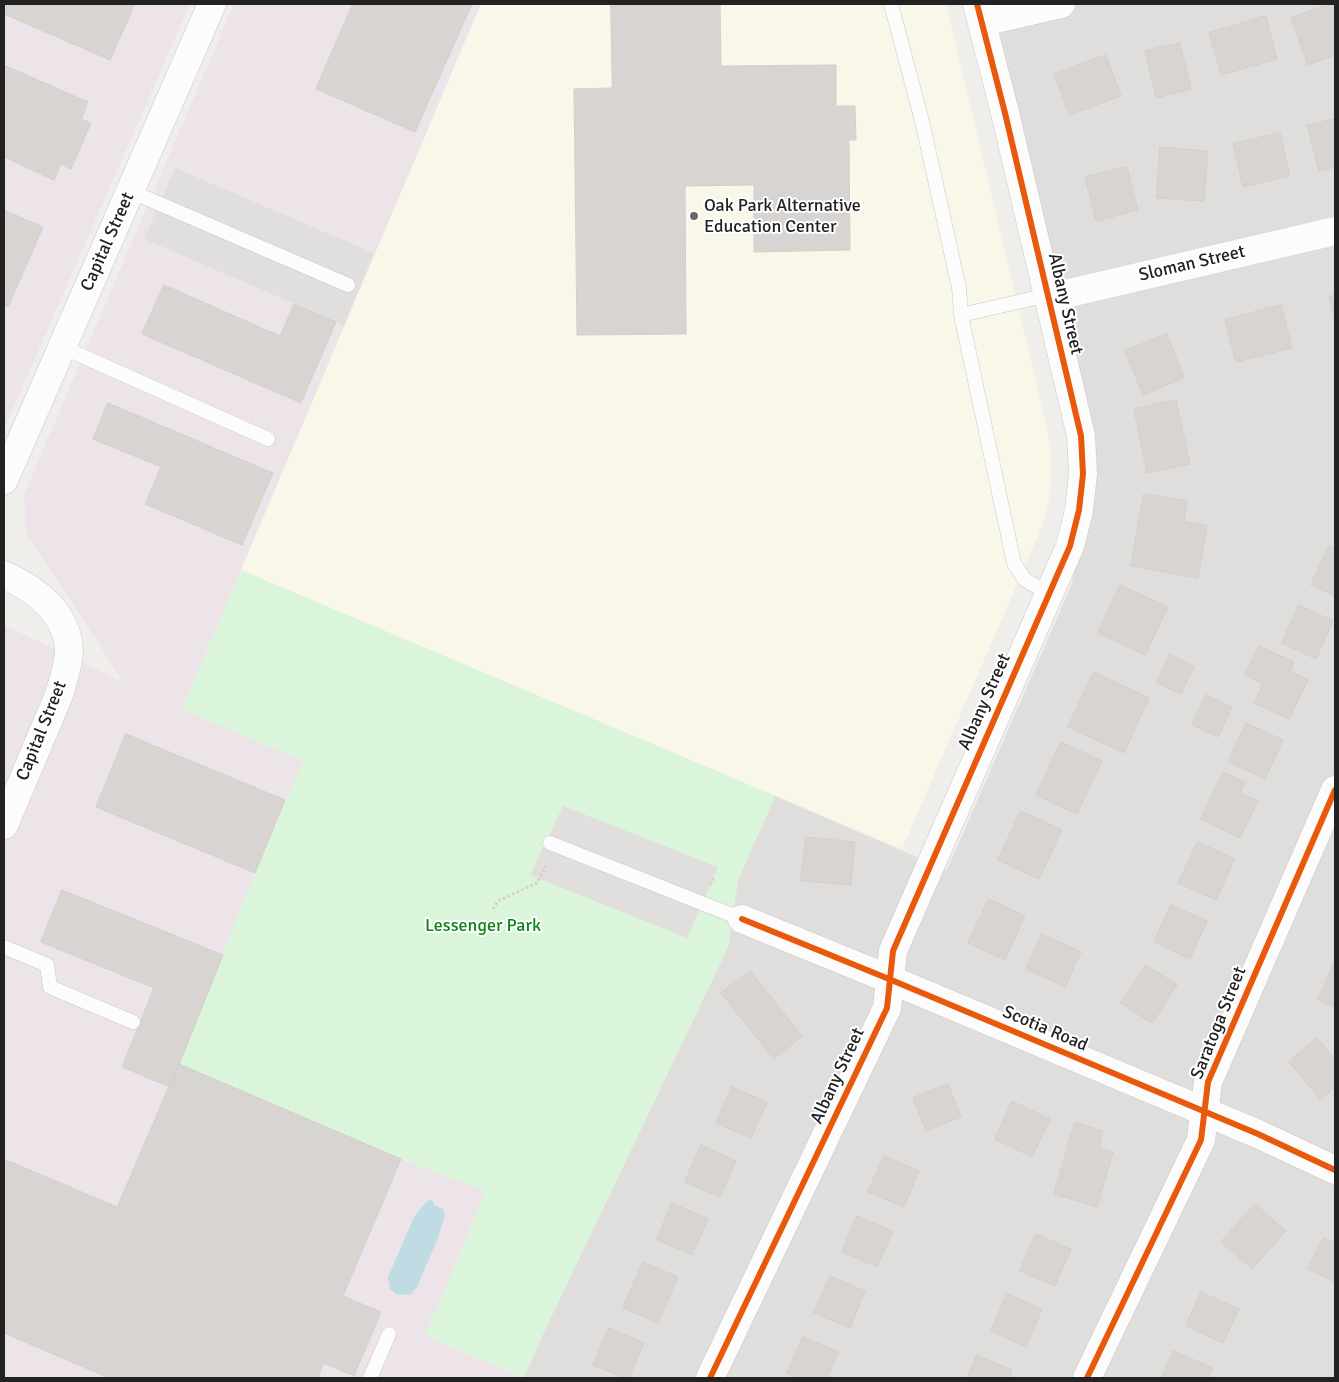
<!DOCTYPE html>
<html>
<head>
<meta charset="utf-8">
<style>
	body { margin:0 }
	#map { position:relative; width:1339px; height:1382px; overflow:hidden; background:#f0eeeb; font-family:Signika,sans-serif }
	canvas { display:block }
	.frame { position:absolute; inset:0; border:5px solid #222; pointer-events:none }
</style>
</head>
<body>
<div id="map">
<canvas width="1339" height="1382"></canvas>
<div class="frame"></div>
</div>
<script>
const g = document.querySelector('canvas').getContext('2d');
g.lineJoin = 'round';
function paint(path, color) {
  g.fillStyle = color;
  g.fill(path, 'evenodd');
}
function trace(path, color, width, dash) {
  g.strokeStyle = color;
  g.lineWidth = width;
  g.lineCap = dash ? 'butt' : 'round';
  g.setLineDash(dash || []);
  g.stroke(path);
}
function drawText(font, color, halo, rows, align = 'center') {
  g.font = font + ' Signika,sans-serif';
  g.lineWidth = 4;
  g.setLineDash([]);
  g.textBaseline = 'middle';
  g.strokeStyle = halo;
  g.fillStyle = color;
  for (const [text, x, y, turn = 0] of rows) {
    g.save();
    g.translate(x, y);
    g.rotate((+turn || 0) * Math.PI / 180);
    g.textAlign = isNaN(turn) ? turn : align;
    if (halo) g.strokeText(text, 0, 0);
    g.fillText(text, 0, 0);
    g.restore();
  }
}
const residential = new Path2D(`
	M 972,4 L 1335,4 L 1335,1378 L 524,1378 L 542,1336 L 728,947 L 738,880 L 775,796 L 947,870 L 1071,586 L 1081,546 L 1085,514 Z`);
const industrial = new Path2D(`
	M 4,4 L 190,4 L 4,429 Z
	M 234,4 L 481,4 L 182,709 L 303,761 L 255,873 L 223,955 L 401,1159 L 486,1191 L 425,1336 L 524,1378 L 4,1378 L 4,625 L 123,682 L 72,602 L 26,534 L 24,494 Z`);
const education = new Path2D(`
	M 481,4 L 946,4 L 1047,428 L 1051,455 L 1051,483 L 1047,511 L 1038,536 L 902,849 L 241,570 Z`);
const park = new Path2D(`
	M 241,570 L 775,796 L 738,880 L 728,947 L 542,1336 L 524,1378 L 425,1336 L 486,1191 L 401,1159 L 179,1064 L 255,873 L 303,761 L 182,709 Z`);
const parking = new Path2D(`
	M 175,168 L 374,253 L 344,325 L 144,239 Z
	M 563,806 L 718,867 L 687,938 L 530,875 Z`);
const water = new Path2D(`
	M 432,1200 L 435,1206 L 443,1209 L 445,1215 L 438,1238 L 417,1287 L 410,1295 L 396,1294 L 390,1289 L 388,1277 L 414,1217 L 427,1201 Z`);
const building = new Path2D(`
	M 4,4 L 135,4 L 110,60 L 4,14 Z
	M 353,4 L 472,4 L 415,132 L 316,89 Z
	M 611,4 L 720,4 L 721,66 L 836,65 L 836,106 L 855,106 L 856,140 L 849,140 L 850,250 L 754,252 L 754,185 L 685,186 L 686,334 L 577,335 L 574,89 L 612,88 Z
	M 1330,4 L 1335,4 L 1335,55 L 1308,65 L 1291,18 Z
	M 1266,16 L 1277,59 L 1221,75 L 1209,33 Z
	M 1180,43 L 1191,89 L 1156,98 L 1145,51 Z
	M 1106,55 L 1121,96 L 1069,115 L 1054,74 Z
	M 4,65 L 88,102 L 81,119 L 91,123 L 71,169 L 61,164 L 54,180 L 4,157 Z
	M 1335,119 L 1335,167 L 1319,171 L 1307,126 Z
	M 1280,133 L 1290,176 L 1243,187 L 1233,144 Z
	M 1160,147 L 1208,151 L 1204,201 L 1157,198 Z
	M 1127,167 L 1138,210 L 1096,221 L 1085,177 Z
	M 4,210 L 43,227 L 8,307 L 4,305 Z
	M 164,285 L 280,336 L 294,304 L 336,322 L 301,403 L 142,334 Z
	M 1335,295 L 1335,322 L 1329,297 Z
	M 1281,305 L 1292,348 L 1236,362 L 1225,320 Z
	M 1167,334 L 1184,378 L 1143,395 L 1125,351 Z
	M 1176,400 L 1190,464 L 1147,473 L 1134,409 Z
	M 108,403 L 273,473 L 242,545 L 145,504 L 161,467 L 93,439 Z
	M 1144,494 L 1187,501 L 1184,521 L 1207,526 L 1198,578 L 1131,566 Z
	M 1329,546 L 1335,548 L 1335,596 L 1311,585 Z
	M 1120,585 L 1168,607 L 1145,655 L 1098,633 Z
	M 1299,605 L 1333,621 L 1316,659 L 1282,643 Z
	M 1259,646 L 1294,662 L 1290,671 L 1308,680 L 1289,719 L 1254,703 L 1263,684 L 1245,675 Z
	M 1170,654 L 1194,666 L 1181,694 L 1157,683 Z
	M 1094,672 L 1149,698 L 1124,753 L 1068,727 Z
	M 1206,695 L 1232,707 L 1218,737 L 1192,725 Z
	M 1246,723 L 1283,740 L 1265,779 L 1228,762 Z
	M 126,734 L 285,800 L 255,873 L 96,807 Z
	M 1061,742 L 1102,761 L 1077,814 L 1036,795 Z
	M 1223,772 L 1245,782 L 1240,793 L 1258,801 L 1240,838 L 1201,819 Z
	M 1021,811 L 1062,830 L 1039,879 L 998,860 Z
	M 806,837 L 855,842 L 851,885 L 801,881 Z
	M 1198,842 L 1235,859 L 1216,900 L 1178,883 Z
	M 62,890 L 223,955 L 170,1087 L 122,1067 L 154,988 L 41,942 Z
	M 989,899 L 1025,916 L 1005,960 L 968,943 Z
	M 1171,905 L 1207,921 L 1190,959 L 1154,942 Z
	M 1042,934 L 1081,952 L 1065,987 L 1026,969 Z
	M 1334,963 L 1335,964 L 1335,1007 L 1318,1000 Z
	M 1146,965 L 1177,985 L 1152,1023 L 1121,1003 Z
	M 750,971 L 802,1036 L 774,1059 L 721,993 Z
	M 1317,1038 L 1335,1059 L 1335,1087 L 1321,1100 L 1289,1062 Z
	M 179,1064 L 401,1159 L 343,1296 L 381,1312 L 354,1376 L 324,1363 L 317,1378 L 109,1378 L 4,1333 L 4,1159 L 117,1207 Z
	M 948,1084 L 961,1117 L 926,1131 L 913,1098 Z
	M 732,1087 L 767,1102 L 751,1138 L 716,1123 Z
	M 1012,1101 L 1050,1119 L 1032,1157 L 995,1139 Z
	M 1075,1122 L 1103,1131 L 1099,1148 L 1113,1152 L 1097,1207 L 1054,1194 Z
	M 701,1145 L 736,1161 L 720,1197 L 685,1182 Z
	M 884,1156 L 919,1171 L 904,1207 L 868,1192 Z
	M 672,1203 L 708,1219 L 692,1255 L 657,1240 Z
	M 1255,1204 L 1286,1231 L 1252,1269 L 1221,1242 Z
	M 857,1216 L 893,1231 L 877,1267 L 842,1252 Z
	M 1036,1234 L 1071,1249 L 1055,1286 L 1020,1271 Z
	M 1324,1238 L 1335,1243 L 1335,1282 L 1308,1269 Z
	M 643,1262 L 678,1277 L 658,1323 L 623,1308 Z
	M 830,1276 L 865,1291 L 850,1328 L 814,1313 Z
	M 1201,1292 L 1239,1309 L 1223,1343 L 1186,1326 Z
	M 1007,1294 L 1042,1309 L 1026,1347 L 991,1331 Z
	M 609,1328 L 644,1343 L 629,1378 L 625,1378 L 593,1365 Z
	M 803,1337 L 839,1352 L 827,1378 L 799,1378 L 787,1373 Z
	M 1173,1351 L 1213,1368 L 1208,1378 L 1162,1378 Z
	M 977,1355 L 1012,1370 L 1009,1378 L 967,1378 Z`);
const path = new Path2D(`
	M 710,885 L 714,877
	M 493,909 L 498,901 L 537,883 L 547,864`);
const service = new Path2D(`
	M 891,4 L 922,121 L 959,288 L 961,315 L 1014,563 L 1024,579 L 1049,594
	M 130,191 L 348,285
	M 961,315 L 1048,295
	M 62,347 L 268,439
	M 550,843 L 742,919
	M 4,947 L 47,965 L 50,987 L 133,1022
	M 370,1378 L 389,1334`);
const minor = new Path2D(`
	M 982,22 L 1061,4
	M 1048,298 L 1335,231
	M 742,919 L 889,979 L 1258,1134 L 1335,1170
	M 710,1378 L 887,1008 L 893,951 L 1070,546 L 1079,510 L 1083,474 L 1081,436 L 1005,113 L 977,4
	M 1087,1378 L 1201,1140 L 1208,1082 L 1335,790`);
const tertiary = new Path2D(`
	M 4,480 L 212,4
	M 4,575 C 36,589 69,614 69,653 C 68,667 63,681 59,695 L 4,825`);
const cycleway = new Path2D(`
	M 742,919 L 889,979 L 1258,1134 L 1335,1170
	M 710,1378 L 887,1008 L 893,951 L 1070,546 L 1079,510 L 1083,474 L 1081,436 L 1005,113 L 977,4
	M 1087,1378 L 1201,1140 L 1208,1082 L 1335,790`);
const markers = [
	[694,216,5,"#6a6968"]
];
const poiNames = [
	["Oak Park Alternative",704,206],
	["Education Center",704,227]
];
const streetNames = [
	["Capital Street",108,242,-66],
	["Sloman Street",1192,264,-13],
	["Albany Street",1065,304,77],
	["Albany Street",985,702,-66],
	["Capital Street",42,731,-68],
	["Saratoga Street",1219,1023,-68],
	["Scotia Road",1045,1029,23],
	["Albany Street",838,1076,-65]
];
const parkNames = [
	["Lessenger Park",483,926]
];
paint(residential, '#dfdedc');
paint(industrial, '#ede4e9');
paint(education, '#f8f7e8');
paint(park, '#daf5da');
paint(parking, '#e0dfde');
paint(water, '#bfdbe3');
paint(building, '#d7d4d2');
trace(building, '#d3d0cc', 1);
trace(service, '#c9c8c7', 15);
trace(minor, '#c9c8c7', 29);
trace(tertiary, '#c9c8c7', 29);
trace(path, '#dccecd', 3, [2.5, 2.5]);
trace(service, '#fdfcfc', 14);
trace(minor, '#fdfcfc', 28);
trace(tertiary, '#fdfcfc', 28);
trace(cycleway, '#e8590c', 6);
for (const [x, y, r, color] of markers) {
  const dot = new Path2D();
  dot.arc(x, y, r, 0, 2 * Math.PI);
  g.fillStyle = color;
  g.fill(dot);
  trace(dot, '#fff', 2);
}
drawText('18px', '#222', '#fff', poiNames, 'left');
drawText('18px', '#222', '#fff', streetNames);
drawText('18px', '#0c8416', '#fff', parkNames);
</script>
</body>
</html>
